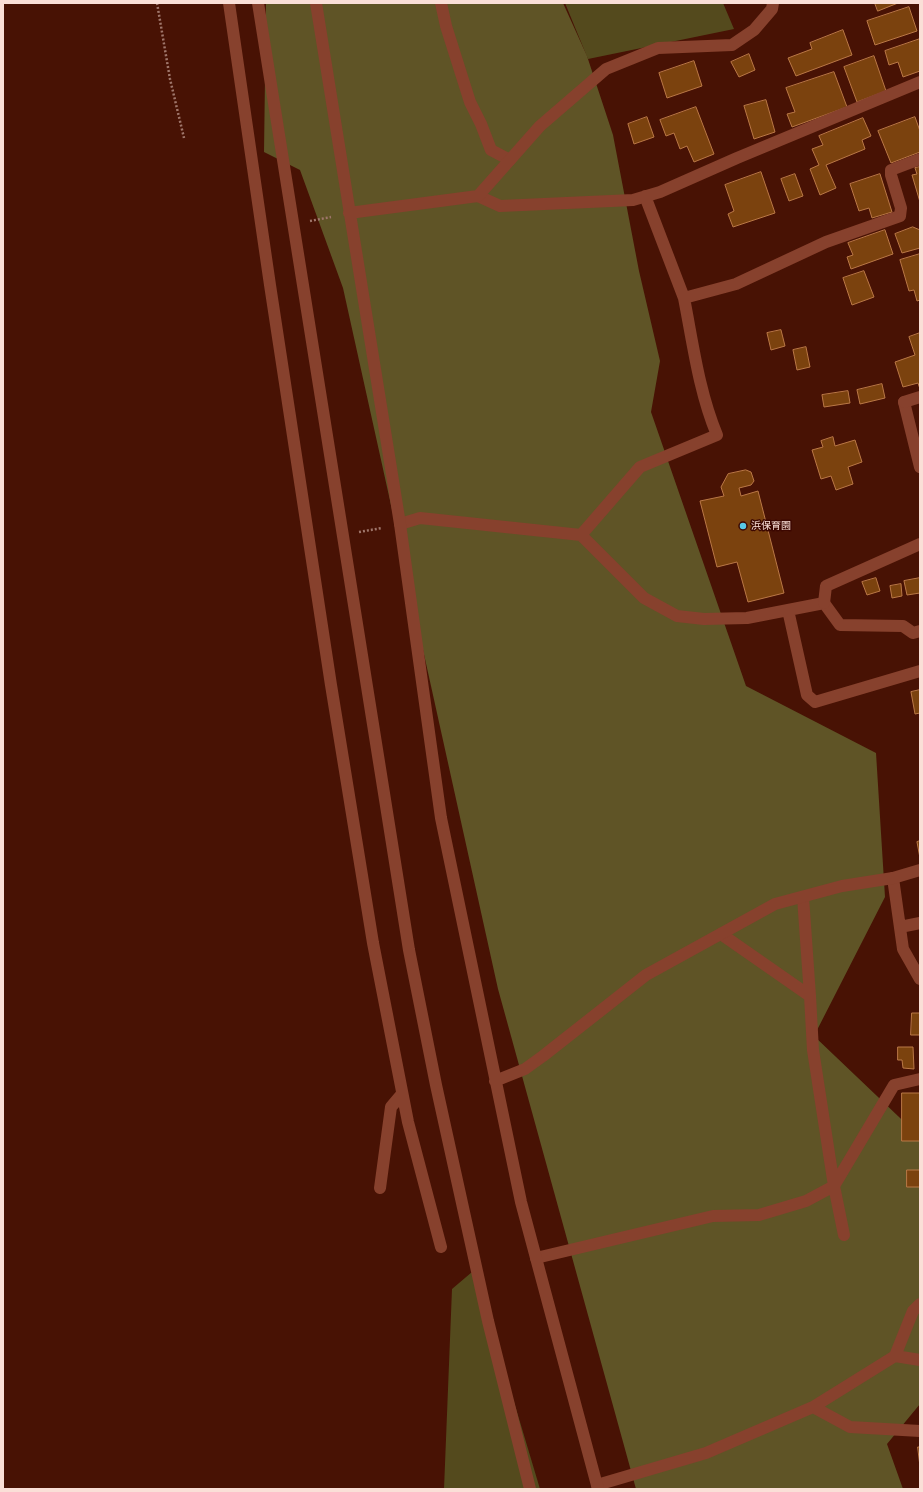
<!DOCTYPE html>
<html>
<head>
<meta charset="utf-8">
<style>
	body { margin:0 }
	#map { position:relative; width:923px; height:1492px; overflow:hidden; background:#481204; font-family:"Open Sans",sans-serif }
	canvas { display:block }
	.frame { position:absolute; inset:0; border:4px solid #fadfd7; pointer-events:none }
</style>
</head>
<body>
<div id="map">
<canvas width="923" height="1492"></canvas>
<div class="frame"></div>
</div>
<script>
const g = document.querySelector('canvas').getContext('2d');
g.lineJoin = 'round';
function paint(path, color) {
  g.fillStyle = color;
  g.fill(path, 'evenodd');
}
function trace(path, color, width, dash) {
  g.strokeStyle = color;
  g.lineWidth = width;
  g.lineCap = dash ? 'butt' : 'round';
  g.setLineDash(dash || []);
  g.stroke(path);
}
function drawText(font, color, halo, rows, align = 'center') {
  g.font = font + ' "Open Sans","Noto Sans JP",sans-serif';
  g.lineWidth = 3;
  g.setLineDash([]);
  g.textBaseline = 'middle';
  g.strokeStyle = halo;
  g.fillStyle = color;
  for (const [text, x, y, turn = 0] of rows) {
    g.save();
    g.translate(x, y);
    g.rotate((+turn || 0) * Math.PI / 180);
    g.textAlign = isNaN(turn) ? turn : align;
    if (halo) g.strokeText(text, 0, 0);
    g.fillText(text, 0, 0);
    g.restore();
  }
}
const green = new Path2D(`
	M 565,3 L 723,3 L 734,29 L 588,59 Z
	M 472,1272 L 494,1335 L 540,1489 L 444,1489 L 452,1289 Z`);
const forest = new Path2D(`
	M 266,3 L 563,3 L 587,56 L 613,135 L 639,271 L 660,361 L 651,412 L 746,686 L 876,753 L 885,897 L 814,1036 L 920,1137 L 920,1404 L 887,1444 L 903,1489 L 636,1489 L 498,989 L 343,288 L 300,170 L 264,152 Z`);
const building = new Path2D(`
	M 875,3 L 898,3 L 878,11 Z
	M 909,7 L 917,31 L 875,45 L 867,21 Z
	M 843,30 L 852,55 L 796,76 L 788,58 L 812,49 L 810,43 Z
	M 920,39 L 920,71 L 903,77 L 898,62 L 889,65 L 885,51 Z
	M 749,54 L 755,70 L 739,77 L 731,62 Z
	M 874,56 L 886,91 L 857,102 L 844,67 Z
	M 694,61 L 702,86 L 667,98 L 659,73 Z
	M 834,72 L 847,107 L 792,127 L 787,114 L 795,112 L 786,88 Z
	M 766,100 L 775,132 L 754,139 L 744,106 Z
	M 696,107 L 714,154 L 694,162 L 687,146 L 680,149 L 674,133 L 666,136 L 660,120 Z
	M 647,117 L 654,137 L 634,144 L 628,124 Z
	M 915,117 L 920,131 L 920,152 L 891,163 L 878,131 Z
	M 863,118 L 871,136 L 862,140 L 865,149 L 826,165 L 836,188 L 820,195 L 810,169 L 819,165 L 812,149 L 823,145 L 819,136 Z
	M 920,167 L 920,202 L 912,175 L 917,174 L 915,168 Z
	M 761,172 L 775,213 L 733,227 L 728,214 L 734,211 L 725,185 Z
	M 795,174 L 803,196 L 789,201 L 781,179 Z
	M 880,174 L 892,212 L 872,218 L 869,208 L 859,211 L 850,184 Z
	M 913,227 L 920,230 L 920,248 L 902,253 L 895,234 Z
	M 885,230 L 893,254 L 851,269 L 847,257 L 853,255 L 848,243 Z
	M 920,254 L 920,300 L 917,301 L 914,290 L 909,291 L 900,260 Z
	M 864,271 L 874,297 L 852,305 L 843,278 Z
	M 781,330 L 785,346 L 771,350 L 767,333 Z
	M 920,333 L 920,389 L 918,383 L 903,387 L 895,362 L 915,355 L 909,337 Z
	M 806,347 L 810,367 L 797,370 L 793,350 Z
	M 882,384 L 885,398 L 860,404 L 857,390 Z
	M 848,391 L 850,403 L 824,407 L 822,395 Z
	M 833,437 L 835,446 L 855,440 L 862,462 L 848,467 L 853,484 L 836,490 L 831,476 L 821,479 L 812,450 L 823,447 L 821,441 Z
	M 746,470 L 751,472 L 754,481 L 751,485 L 739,488 L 741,496 L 758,491 L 784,593 L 748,602 L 737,562 L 717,567 L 700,501 L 724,496 L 721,487 L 728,474 Z
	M 876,578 L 880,591 L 867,595 L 862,582 Z
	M 920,578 L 920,593 L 907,595 L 904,581 Z
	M 901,584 L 902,596 L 892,598 L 890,586 Z
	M 920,690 L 920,713 L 915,714 L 911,692 Z
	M 920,841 L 920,858 L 917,842 Z
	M 912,1013 L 920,1013 L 920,1035 L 911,1035 Z
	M 898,1047 L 913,1047 L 914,1069 L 903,1068 L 902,1060 L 898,1060 Z
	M 902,1093 L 920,1093 L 920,1141 L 902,1141 Z
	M 907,1170 L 920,1170 L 920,1187 L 907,1187 Z
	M 918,1447 L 920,1447 L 920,1466 Z`);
const path = new Path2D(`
	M 157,3 L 170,79 L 184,138
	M 310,221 L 331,217
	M 359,532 L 382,528`);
const lane = new Path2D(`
	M 229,3 L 270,285 L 331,685 L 373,943 L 408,1122 L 441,1247
	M 441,3 L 446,26 L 470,102 L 481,124 L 491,150 L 510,160
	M 478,196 L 500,206 L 633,200 L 660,192 L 737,158 L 920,82
	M 645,196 L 684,298 L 736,284 L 826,242 L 900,216 L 901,208 L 891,175 L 891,170 L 920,159
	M 904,402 L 920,467
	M 400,524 L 420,518 L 581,535 L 640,467 L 717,435 C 699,392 693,344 684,298
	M 581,535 L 644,598 L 677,616 L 704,619 L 747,618 L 824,603 L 840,625 L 903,626 L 913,633 L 920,631
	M 788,610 L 807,695 L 815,702 L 920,671
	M 893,878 L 903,949 L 920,979
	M 803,897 L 810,996 L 813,1050 L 834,1186 L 844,1235
	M 900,927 L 920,923
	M 721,934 L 810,996
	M 380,1188 L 391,1107 L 402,1094
	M 536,1258 L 713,1216 L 759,1215 L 806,1201 L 834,1186 L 894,1085 L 920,1079
	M 895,1356 L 913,1311 L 920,1304
	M 813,1407 L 895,1356 L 920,1360
	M 597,1485 L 706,1453 L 813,1407 L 850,1427 L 920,1431`);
const street = new Path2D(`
	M 258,3 L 409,950 L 436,1085 L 488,1321 L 530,1489
	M 316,3 L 400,524 L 441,818 L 521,1202 L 598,1489
	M 349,213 L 478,196 L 540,126 L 606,69 L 658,48 L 732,45 L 754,30 L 772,9 L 773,3
	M 904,402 L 920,397
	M 824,603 L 826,586 L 920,544
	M 495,1081 L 525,1069 L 543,1056 L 646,975 L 775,904 L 842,886 L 893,878 L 920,870`);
const markers = [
	[743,526,4,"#58c8e4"]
];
const poiNames = [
	["浜保育園",751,526]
];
paint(green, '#544a1d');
paint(forest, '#5f5426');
paint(building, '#7b420e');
trace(building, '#ba7846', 1);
trace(path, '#9f766b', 2.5, [2, 2]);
trace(lane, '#87412d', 12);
trace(street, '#87412d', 12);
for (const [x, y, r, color] of markers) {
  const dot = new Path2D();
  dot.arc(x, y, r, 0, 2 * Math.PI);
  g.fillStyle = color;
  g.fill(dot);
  trace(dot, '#3c0700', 1.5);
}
drawText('10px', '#fadfd7', '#3c0700', poiNames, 'left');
</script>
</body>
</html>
